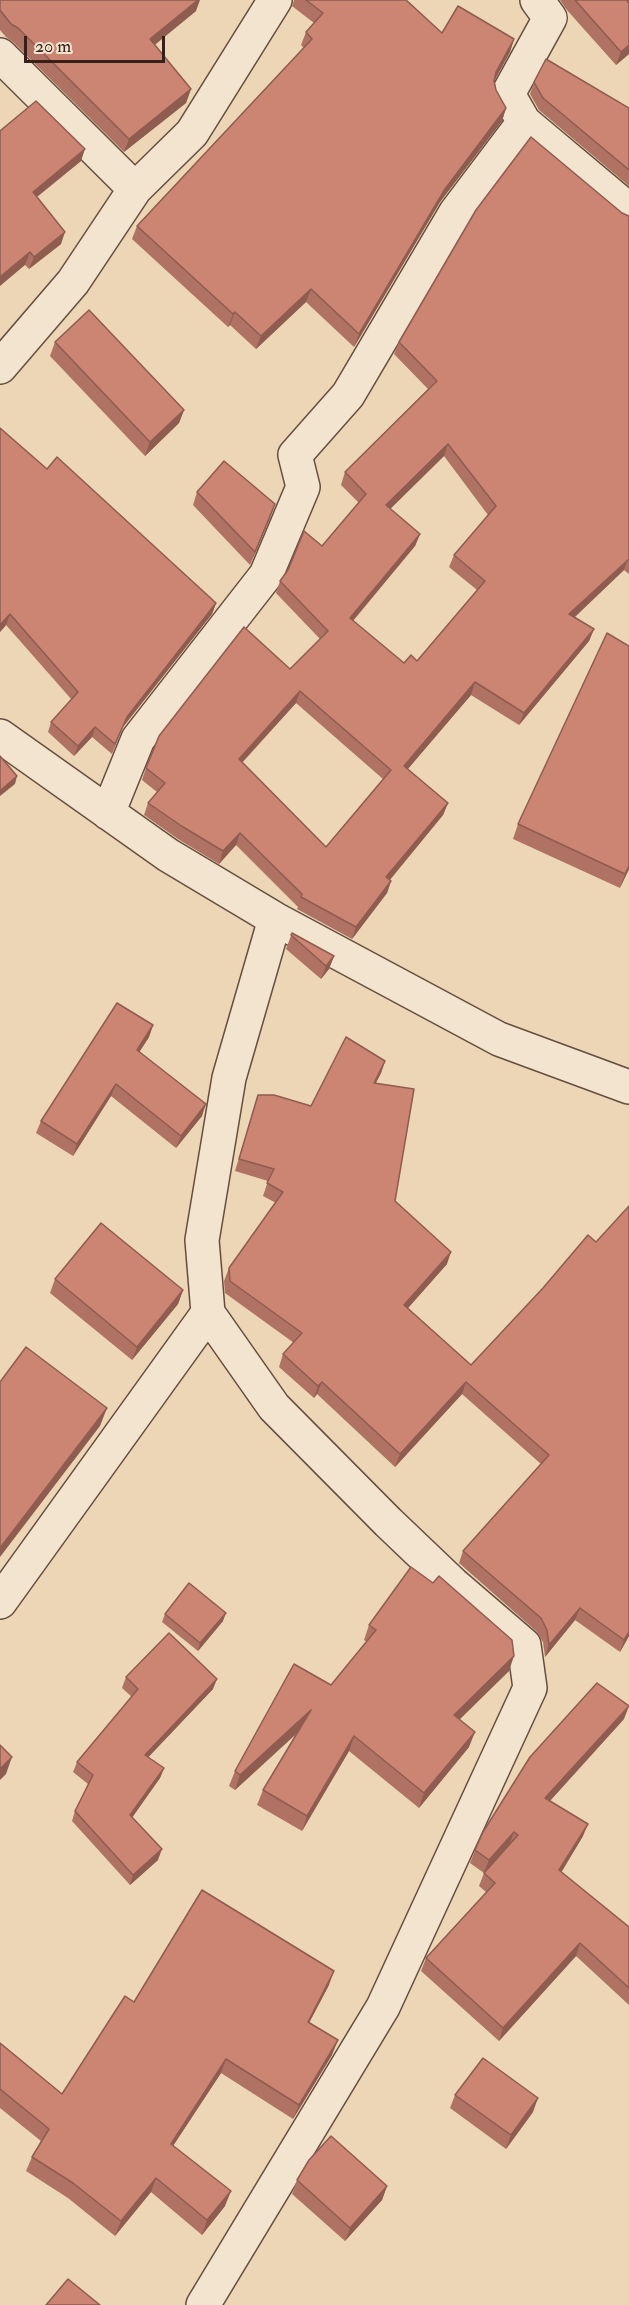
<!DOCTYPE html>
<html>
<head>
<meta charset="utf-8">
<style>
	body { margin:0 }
	#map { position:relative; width:629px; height:2305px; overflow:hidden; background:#ecd6b5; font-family:"IM FELL Double Pica",serif }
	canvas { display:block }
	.scale { position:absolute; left:24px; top:36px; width:141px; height:27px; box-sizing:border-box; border:3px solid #382018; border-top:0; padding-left:8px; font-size:18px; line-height:21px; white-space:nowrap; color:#382018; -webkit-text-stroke:4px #f3e4cf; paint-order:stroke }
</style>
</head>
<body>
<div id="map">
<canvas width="629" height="2305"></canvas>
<div class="scale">20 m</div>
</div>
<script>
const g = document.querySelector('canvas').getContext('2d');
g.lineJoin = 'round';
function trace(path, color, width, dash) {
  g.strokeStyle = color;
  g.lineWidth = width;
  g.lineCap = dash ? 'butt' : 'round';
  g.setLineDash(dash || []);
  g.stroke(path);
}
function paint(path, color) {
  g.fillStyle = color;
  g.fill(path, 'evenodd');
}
const minor = new Path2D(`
	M 0,55 L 135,189 L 73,282 L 0,367
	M 524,122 L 629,210
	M 135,189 L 192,133 L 275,0
	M 0,736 L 168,855 L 275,919 L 499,1039 L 629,1087
	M 108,813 L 138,739 L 266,575 L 303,487 L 295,455 L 348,395 L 456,212 L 524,122 L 508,94 L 550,18 L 537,0
	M 0,1602 L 208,1313
	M 203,2305 L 383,2007 L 530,1688 L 524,1645 L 453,1584 L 388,1522 L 274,1407 L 208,1313 L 202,1240 L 229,1078 L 275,919`);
const wall = new Path2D(`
	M 0,0 L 196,11 L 154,45 L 191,89 L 186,103 L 124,152 L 13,42 L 6,37 L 0,30 Z
	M 294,0 L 406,0 L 442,33 L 514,39 L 510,52 L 494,81 L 496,90 L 506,108 L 502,121 L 440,202 L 354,347 L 306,302 L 256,349 L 230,325 L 228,327 L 132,239 L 137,226 L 304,48 L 301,45 L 306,32 L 314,23 L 292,6 Z
	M 560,0 L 629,0 L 629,54 L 616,65 L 566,9 Z
	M 534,82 L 629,108 L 629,186 L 539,110 L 530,94 Z
	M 0,131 L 81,161 L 37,197 L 61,244 L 29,269 L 25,265 Z
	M 622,213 L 629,216 L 629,574 L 624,570 L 575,617 L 594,629 L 589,641 L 519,725 L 471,695 L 408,769 L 448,803 L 443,815 L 390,880 L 391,881 L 387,893 L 352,939 L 297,909 L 298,907 L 236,845 L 219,864 L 178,839 L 144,815 L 148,803 L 157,792 L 142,780 L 146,768 L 290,669 L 320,639 L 276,593 L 280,581 L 322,546 L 359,503 L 341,485 L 345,472 L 428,389 L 394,354 L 399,342 ZM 444,456 L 488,515 L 454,555 L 449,567 L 477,590 L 417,661 L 404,663 L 353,621 L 415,546 L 420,534 L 390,509 ZM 296,703 L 383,779 L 326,847 L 242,763 Z
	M 55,342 L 184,410 L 179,423 L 145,456 L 50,356 Z
	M 0,428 L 47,469 L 216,603 L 212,614 L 123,727 L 112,754 L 92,737 L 74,756 L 48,732 L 51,722 L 72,700 L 6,625 L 0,632 Z
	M 197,492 L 270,518 L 250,565 L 193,505 Z
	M 518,824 L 629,869 L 620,888 L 513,839 Z
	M 292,933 L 334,956 L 329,969 L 321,979 L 286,949 Z
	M 153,1025 L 149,1037 L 139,1052 L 202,1116 L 176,1148 L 111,1096 L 73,1156 L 36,1133 L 41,1121 Z
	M 385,1061 L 381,1073 L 376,1083 L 395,1201 L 447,1264 L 408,1308 L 471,1365 L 543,1288 L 629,1636 L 620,1652 L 575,1620 L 545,1657 L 543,1642 L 536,1631 L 459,1563 L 463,1551 L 541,1464 L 462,1394 L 395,1467 L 317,1394 L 314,1398 L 279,1367 L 283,1354 L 294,1343 L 225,1293 L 224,1281 L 229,1268 L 276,1203 L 263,1196 L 268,1181 L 235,1171 L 258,1095 L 311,1106 Z
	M 55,1279 L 183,1290 L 178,1304 L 132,1360 L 50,1293 Z
	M 165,1614 L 223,1621 L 198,1651 L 162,1622 Z
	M 369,1625 L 509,1671 L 459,1719 L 469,1747 L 419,1808 L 349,1751 L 302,1831 L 257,1805 L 263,1790 L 298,1732 L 235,1790 L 229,1786 L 235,1771 L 331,1685 L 367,1642 L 364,1640 Z
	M 126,1677 L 213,1689 L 148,1757 L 164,1768 L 160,1778 L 132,1817 L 158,1860 L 130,1885 L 72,1821 L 75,1811 L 88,1784 L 73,1772 L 77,1762 L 132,1697 L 122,1688 Z
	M 624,1719 L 550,1800 L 583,1836 L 561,1872 L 629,1927 L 629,2005 L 576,1956 L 499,2041 L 421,1971 L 426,1958 L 486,1892 L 479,1886 L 484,1873 L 470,1863 L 475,1850 Z
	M 329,1985 L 309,2023 L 332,2055 L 293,2119 L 221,2073 L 173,2146 L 225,2206 L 202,2235 L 151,2192 L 115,2236 L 68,2198 L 26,2171 L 32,2157 L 41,2141 L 0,2108 L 0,2043 L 62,2094 L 134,2002 Z
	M 455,2095 L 533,2112 L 506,2149 L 450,2108 Z
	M 297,2180 L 387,2186 L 382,2200 L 345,2241 L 292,2194 Z`);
const shadedWall = new Path2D(`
	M 198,0 L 200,0 L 196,11 L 145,53 L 150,39 Z
	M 514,39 L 510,52 L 492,85 L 496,72 Z
	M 629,45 L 629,54 L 616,65 L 621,52 Z
	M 191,89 L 186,103 L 124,152 L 129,139 Z
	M 506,108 L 502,121 L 440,202 L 354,347 L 359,334 L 445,189 Z
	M 85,149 L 81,161 L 28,204 L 33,192 Z
	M 65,232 L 61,244 L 29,269 L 34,257 Z
	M 30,252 L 25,265 L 0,286 L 0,277 Z
	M 311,289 L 306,302 L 256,349 L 261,336 Z
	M 235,312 L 230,325 L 228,327 L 233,314 Z
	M 184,410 L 179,423 L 145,456 L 150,442 Z
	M 448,444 L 444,456 L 381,518 L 386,505 Z
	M 275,504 L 270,518 L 250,565 L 255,552 Z
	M 420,534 L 415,546 L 345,630 L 350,618 Z
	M 628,558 L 624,570 L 565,626 L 569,614 Z
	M 216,603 L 212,614 L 123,727 L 112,754 L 127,717 Z
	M 10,614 L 6,625 L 0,632 L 0,625 Z
	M 594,629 L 589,641 L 519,725 L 524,713 Z
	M 475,682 L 471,695 L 400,778 L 404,766 Z
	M 300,691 L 296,703 L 234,771 L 239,759 Z
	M 95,727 L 92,737 L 74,756 L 78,746 Z
	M 17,776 L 15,784 L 0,796 L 0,791 Z
	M 448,803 L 443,815 L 382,889 L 386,877 Z
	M 240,833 L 236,845 L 219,864 L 223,851 Z
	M 629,866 L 629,869 L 620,888 L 625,874 Z
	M 391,881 L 387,893 L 352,939 L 356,927 Z
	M 334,956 L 329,969 L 321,979 L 326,966 Z
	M 153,1025 L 149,1037 L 133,1062 L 137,1050 Z
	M 385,1061 L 381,1073 L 369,1095 L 374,1083 Z
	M 116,1084 L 111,1096 L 73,1156 L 77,1144 Z
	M 206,1104 L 202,1116 L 176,1148 L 181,1136 Z
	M 451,1252 L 447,1264 L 400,1317 L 404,1305 Z
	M 183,1290 L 178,1304 L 132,1360 L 137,1347 Z
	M 322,1382 L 317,1394 L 314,1398 L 318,1386 Z
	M 466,1382 L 462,1394 L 395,1467 L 400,1454 Z
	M 107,1408 L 100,1426 L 0,1557 L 0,1548 Z
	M 580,1608 L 575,1620 L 545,1657 L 549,1645 Z
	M 226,1613 L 223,1621 L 198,1651 L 200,1643 Z
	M 629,1632 L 629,1636 L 620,1652 L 624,1640 Z
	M 514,1656 L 509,1671 L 449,1730 L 454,1715 Z
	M 217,1679 L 213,1689 L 141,1765 L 145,1755 Z
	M 629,1706 L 624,1719 L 541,1811 L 545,1798 Z
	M 311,1710 L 306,1725 L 235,1790 L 240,1775 Z
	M 475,1732 L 469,1747 L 419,1808 L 424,1793 Z
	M 354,1736 L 349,1751 L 302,1831 L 307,1816 Z
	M 12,1757 L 6,1774 L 0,1780 L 0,1769 Z
	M 164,1768 L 160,1778 L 127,1825 L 130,1815 Z
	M 588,1824 L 583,1836 L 555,1883 L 559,1870 Z
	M 514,1832 L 509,1845 L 484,1873 L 489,1860 Z
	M 162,1849 L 158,1860 L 130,1885 L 133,1875 Z
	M 580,1943 L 576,1956 L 499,2041 L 503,2028 Z
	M 334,1971 L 329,1985 L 302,2036 L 308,2022 Z
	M 338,2040 L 332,2055 L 293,2119 L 299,2105 Z
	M 226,2059 L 221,2073 L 165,2158 L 171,2144 Z
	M 538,2098 L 533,2112 L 506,2149 L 511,2135 Z
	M 156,2178 L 151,2192 L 115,2236 L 121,2221 Z
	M 387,2186 L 382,2200 L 345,2241 L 350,2228 Z
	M 231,2191 L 225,2206 L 202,2235 L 207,2220 Z`);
const building = new Path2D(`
	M 0,0 L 198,0 L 150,39 L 191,89 L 129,139 L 18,28 L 11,24 L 0,10 Z
	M 306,0 L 406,0 L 442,33 L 458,6 L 514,39 L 496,72 L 494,81 L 496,90 L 506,108 L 445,189 L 359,334 L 311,289 L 261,336 L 235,312 L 233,314 L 137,226 L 312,39 L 306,32 L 323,13 Z
	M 575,0 L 628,0 L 627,1 L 629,3 L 629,45 L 621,52 Z
	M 546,59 L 629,108 L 629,170 L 543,98 L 534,82 Z
	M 36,101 L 85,149 L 33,192 L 65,232 L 34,257 L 30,252 L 0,277 L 0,131 Z
	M 531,137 L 622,213 L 629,216 L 629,559 L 569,614 L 594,629 L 524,713 L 475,682 L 404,766 L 448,803 L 386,877 L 391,881 L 356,927 L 301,897 L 302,894 L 240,833 L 223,851 L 183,827 L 148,803 L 165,783 L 146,768 L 159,736 L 244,627 L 290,669 L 328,631 L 280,581 L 288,570 L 304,531 L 322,546 L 366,494 L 345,472 L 437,381 L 399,342 L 476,210 ZM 448,444 L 496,506 L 454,555 L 485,581 L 417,661 L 411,655 L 404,663 L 350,618 L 420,534 L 386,505 ZM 300,691 L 391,770 L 326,847 L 239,759 Z
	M 89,310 L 184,410 L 150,442 L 55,342 Z
	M 0,428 L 47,469 L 57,457 L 216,603 L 127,717 L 115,744 L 95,727 L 78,746 L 51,722 L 78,692 L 10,614 L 0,625 Z
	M 224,461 L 275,504 L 255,552 L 197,492 Z
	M 607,633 L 629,646 L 629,866 L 625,874 L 518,824 Z
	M 0,756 L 17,776 L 0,791 Z
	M 292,933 L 334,956 L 326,966 L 291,935 Z
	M 117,1003 L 153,1025 L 137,1050 L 206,1104 L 181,1136 L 116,1084 L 77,1144 L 41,1121 Z
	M 346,1037 L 385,1061 L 374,1083 L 414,1089 L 395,1201 L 451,1252 L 404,1305 L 471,1365 L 543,1288 L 588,1235 L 596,1242 L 629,1206 L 629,1632 L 624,1640 L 580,1608 L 549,1645 L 547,1630 L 541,1618 L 463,1551 L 549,1455 L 466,1382 L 400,1454 L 322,1382 L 318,1386 L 283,1354 L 302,1333 L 230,1281 L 229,1268 L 283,1192 L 267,1183 L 274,1169 L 239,1159 L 258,1095 L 274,1095 L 311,1106 Z
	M 101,1223 L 183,1290 L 137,1347 L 55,1279 Z
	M 26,1347 L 107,1408 L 0,1548 L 0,1382 Z
	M 411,1567 L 433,1583 L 439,1576 L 512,1640 L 514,1656 L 454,1715 L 475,1732 L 424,1793 L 354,1736 L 307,1816 L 263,1790 L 311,1710 L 240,1775 L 235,1771 L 294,1664 L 331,1685 L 376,1630 L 369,1625 Z
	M 189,1583 L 226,1613 L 200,1643 L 165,1614 Z
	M 169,1633 L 217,1679 L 145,1755 L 164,1768 L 130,1815 L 162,1849 L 133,1875 L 75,1811 L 93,1775 L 77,1762 L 138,1689 L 126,1677 Z
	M 597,1683 L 629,1706 L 545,1798 L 588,1824 L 559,1870 L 629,1927 L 629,1988 L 580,1943 L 503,2028 L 426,1958 L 495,1883 L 484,1873 L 518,1835 L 514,1832 L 489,1860 L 475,1850 L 483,1832 L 530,1757 Z
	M 0,1745 L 12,1757 L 0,1769 Z
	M 202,1890 L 334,1971 L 308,2022 L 338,2040 L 299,2105 L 226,2059 L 171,2144 L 231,2191 L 207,2220 L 156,2178 L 121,2221 L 73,2183 L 32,2157 L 49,2129 L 0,2089 L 0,2043 L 62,2094 L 125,1996 L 134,2002 Z
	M 483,2058 L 538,2098 L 511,2135 L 455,2095 Z
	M 331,2136 L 387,2186 L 350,2228 L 297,2180 L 309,2160 Z
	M 68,2279 L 100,2305 L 46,2305 Z`);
trace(minor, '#654e3f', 36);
trace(minor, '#f3e4cf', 33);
paint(wall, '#af7263');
paint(shadedWall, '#8f5c50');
paint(building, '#cc8473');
trace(building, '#8f5c50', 1.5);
</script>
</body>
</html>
